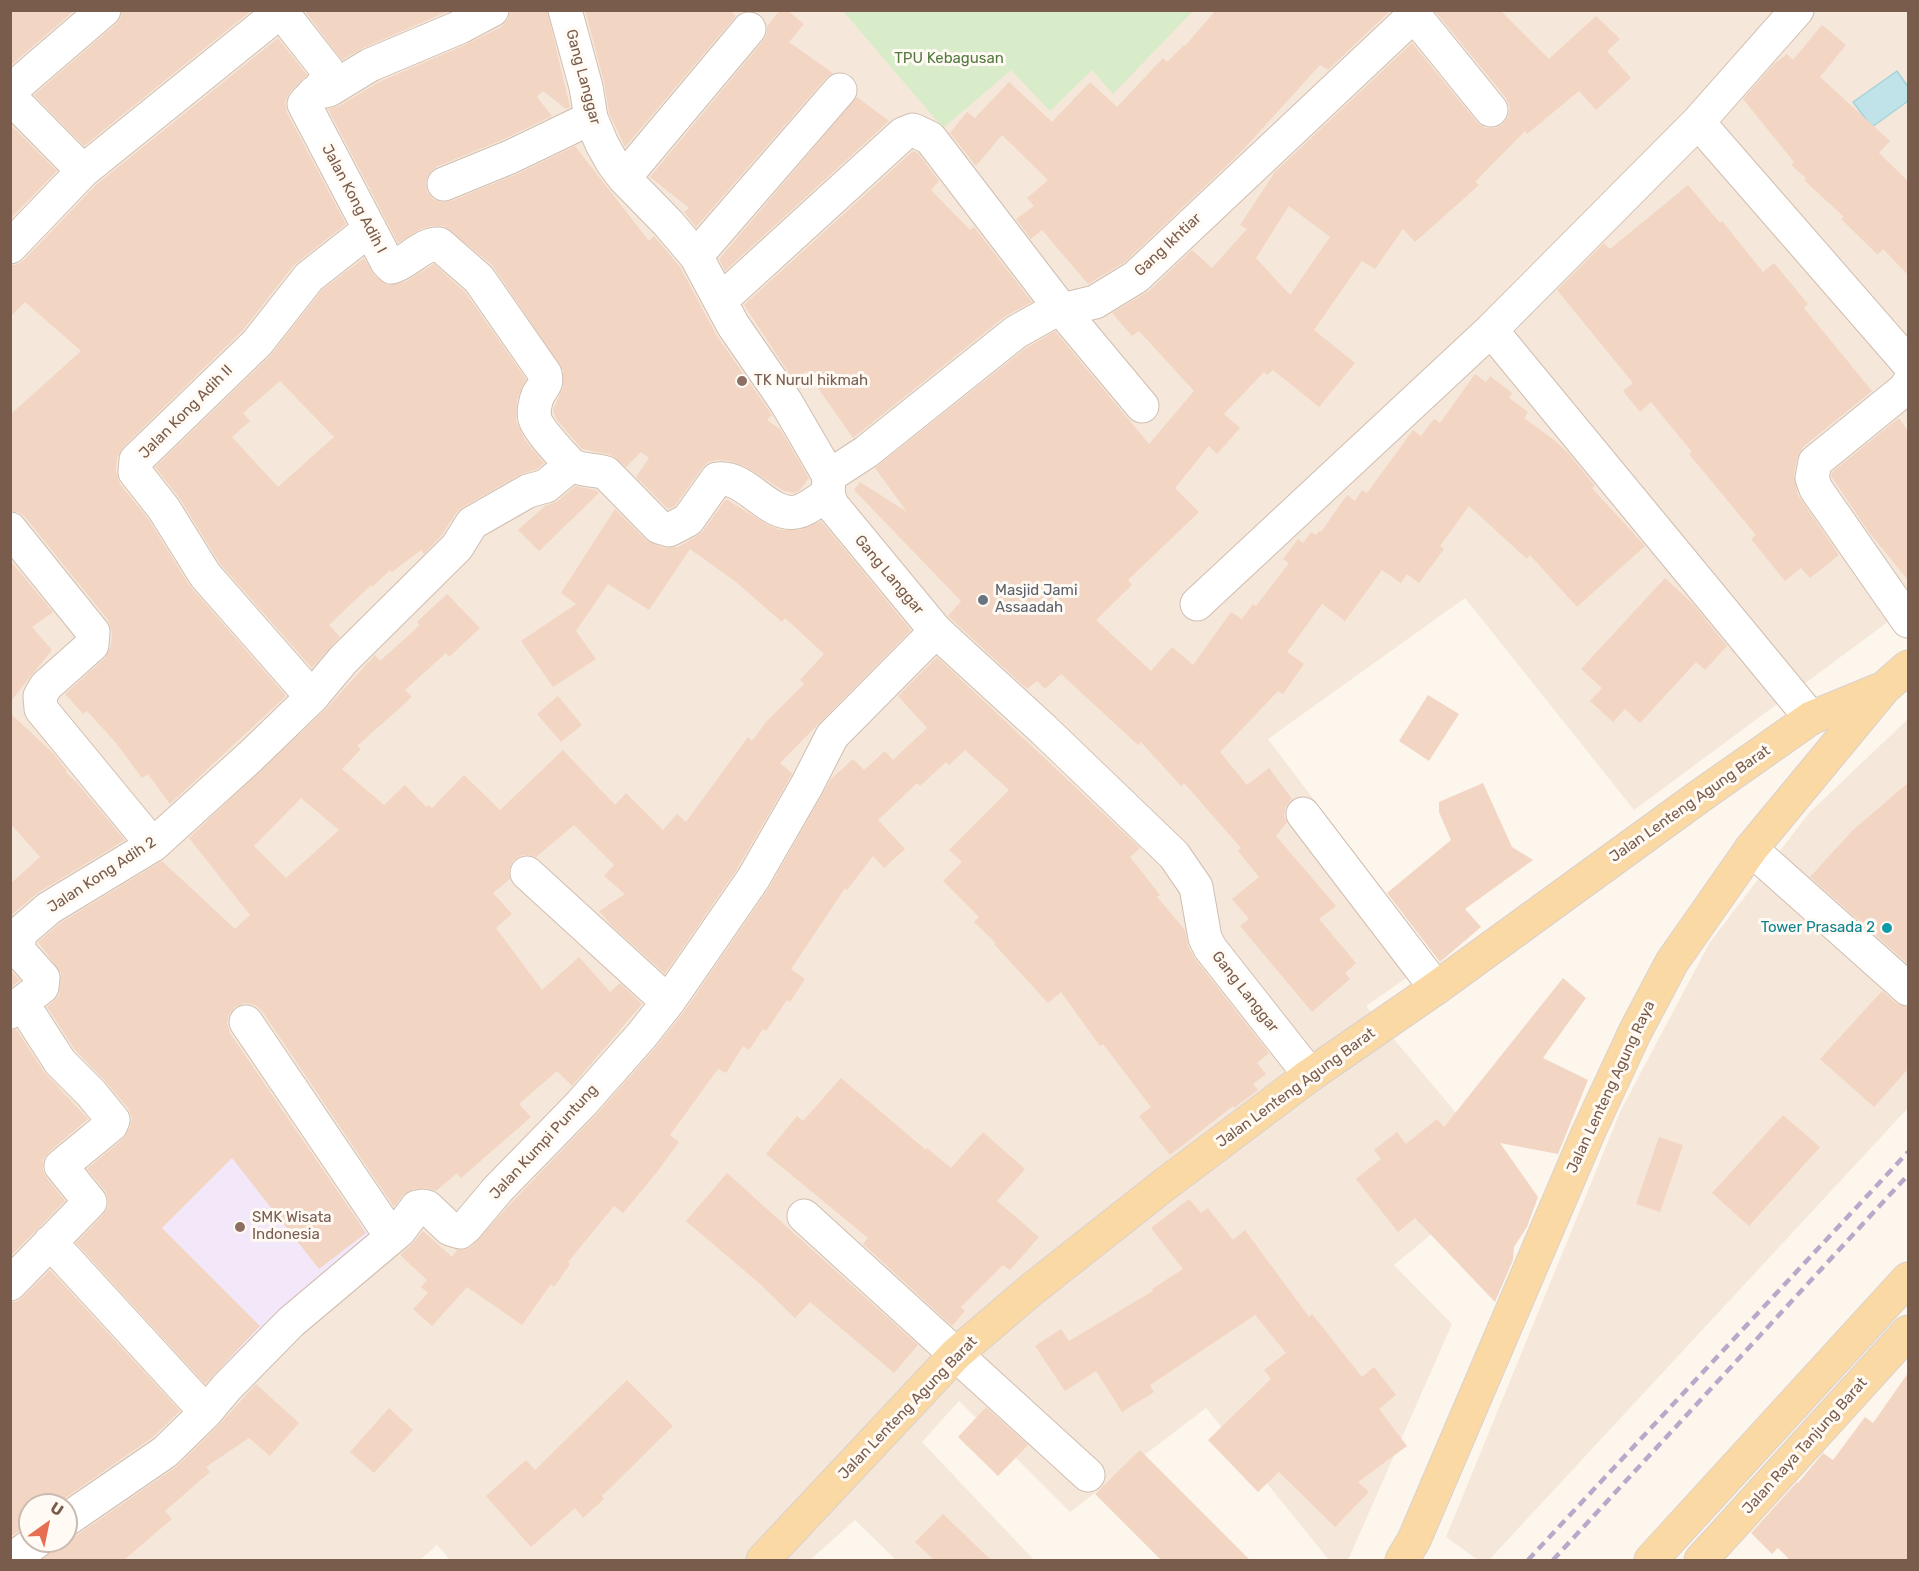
<!DOCTYPE html>
<html>
<head>
<meta charset="utf-8">
<style>
	body { margin:0 }
	#map { position:relative; width:1919px; height:1571px; overflow:hidden; background:#fdf6ec; font-family:Rubik,sans-serif }
	canvas { display:block }
	.frame { position:absolute; inset:0; border:12px solid #7a5c4d; pointer-events:none }
	.north { position:absolute; left:18px; top:1493px; width:60px; height:60px; box-sizing:border-box; background:#fffaf3; border:2px solid #cabbb1; border-radius:50%; rotate:33deg; font-size:16px; font-weight:700; line-height:24px; text-align:center; color:#7a5c4d }
	.north::after { content:''; display:block; margin:auto; width:21px; height:27px; background:#e76f51; clip-path:polygon(50% 0,100% 100%,50% 72%,0 100%) }
</style>
</head>
<body>
<div id="map">
<canvas width="1919" height="1571"></canvas>
<div class="frame"></div>
<div class="north">U</div>
</div>
<script>
const g = document.querySelector('canvas').getContext('2d');
g.lineJoin = 'round';
function paint(path, color) {
  g.fillStyle = color;
  g.fill(path, 'evenodd');
}
function trace(path, color, width, dash) {
  g.strokeStyle = color;
  g.lineWidth = width;
  g.lineCap = dash ? 'butt' : 'round';
  g.setLineDash(dash || []);
  g.stroke(path);
}
function drawText(font, color, halo, rows, align = 'center') {
  g.font = font + ' Rubik,sans-serif';
  g.lineWidth = 6;
  g.setLineDash([]);
  g.textBaseline = 'middle';
  g.strokeStyle = halo;
  g.fillStyle = color;
  for (const [text, x, y, turn = 0] of rows) {
    g.save();
    g.translate(x, y);
    g.rotate((+turn || 0) * Math.PI / 180);
    g.textAlign = isNaN(turn) ? turn : align;
    if (halo) g.strokeText(text, 0, 0);
    g.fillText(text, 0, 0);
    g.restore();
  }
}
const residential = new Path2D(`
	M 11,11 L 1908,11 L 1908,607 L 1634,810 L 1465,598 L 1268,739 L 1434,959 L 1366,1006 L 1506,1172 L 1394,1265 L 1452,1324 L 1348,1560 L 1329,1560 L 1206,1408 L 1070,1512 L 959,1401 L 922,1442 L 1034,1560 L 896,1560 L 855,1520 L 810,1560 L 450,1560 L 437,1545 L 420,1560 L 11,1560 ZM 30,1505 L 66,1505 L 66,1541 L 30,1541 Z
	M 1908,719 L 1908,1108 L 1489,1560 L 1478,1560 L 1446,1537 L 1621,1110 L 1710,942 L 1809,813 Z`);
const education = new Path2D(`
	M 247,1088 L 372,1237 L 233,1374 L 121,1265 Z`);
const green = new Path2D(`
	M 1190,11 L 1192,12 L 1113,94 L 1092,70 L 1050,111 L 1011,70 L 943,128 L 843,11 Z`);
const water = new Path2D(`
	M 1897,71 L 1908,87 L 1908,101 L 1872,127 L 1853,102 Z`);
const building = new Path2D(`
	M 10,10 L 75,10 L 10,66 Z
	M 122,10 L 252,10 L 84,146 L 34,95 L 116,24 L 121,17 Z
	M 304,10 L 451,10 L 363,48 L 342,60 Z
	M 511,10 L 547,10 L 570,107 L 566,109 L 543,91 L 537,97 L 552,116 L 502,140 L 436,167 L 430,172 L 426,181 L 427,192 L 433,199 L 441,202 L 451,201 L 517,174 L 575,146 L 649,241 L 654,236 L 680,267 L 717,336 L 772,415 L 767,420 L 780,429 L 809,478 L 799,491 L 794,493 L 784,491 L 745,466 L 729,461 L 717,460 L 708,462 L 702,468 L 675,506 L 668,509 L 636,477 L 649,458 L 641,452 L 626,467 L 611,455 L 582,449 L 556,419 L 553,410 L 563,387 L 563,370 L 492,265 L 444,226 L 431,226 L 421,229 L 398,243 L 328,109 L 339,106 L 379,82 L 467,44 L 501,27 L 508,19 Z
	M 585,10 L 730,10 L 736,16 L 625,147 L 609,113 L 604,82 Z
	M 780,10 L 787,10 L 804,24 L 789,42 L 833,73 L 826,78 L 696,227 L 684,212 L 689,208 L 650,177 L 763,41 L 767,33 L 767,26 Z
	M 1216,10 L 1391,10 L 1328,70 L 1320,65 L 1241,152 L 1125,262 L 1088,284 L 1042,230 L 1031,239 L 1016,219 L 1034,206 L 1027,198 L 1048,180 L 1002,135 L 976,166 L 950,133 L 967,112 L 975,118 L 1009,82 L 1052,122 L 1090,82 L 1117,107 L 1163,58 L 1167,62 L 1184,45 L 1185,46 Z
	M 1434,10 L 1500,10 L 1549,59 L 1596,16 L 1620,39 L 1607,51 L 1631,78 L 1596,110 L 1579,91 L 1527,134 L 1525,131 L 1475,182 L 1479,185 L 1415,242 L 1403,229 L 1375,269 L 1362,261 L 1314,330 L 1355,363 L 1319,407 L 1273,370 L 1267,375 L 1264,372 L 1224,414 L 1240,428 L 1217,454 L 1209,446 L 1175,488 L 1199,512 L 1128,580 L 1132,585 L 1096,620 L 1151,671 L 1172,647 L 1193,665 L 1231,612 L 1242,619 L 1253,604 L 1256,606 L 1289,563 L 1283,559 L 1298,539 L 1303,543 L 1311,532 L 1316,535 L 1319,531 L 1321,532 L 1347,495 L 1355,501 L 1362,490 L 1367,493 L 1413,430 L 1421,436 L 1434,419 L 1440,423 L 1475,374 L 1486,382 L 1490,376 L 1512,393 L 1509,398 L 1528,412 L 1524,418 L 1554,440 L 1569,454 L 1595,486 L 1592,488 L 1645,546 L 1577,607 L 1530,555 L 1527,559 L 1469,506 L 1440,546 L 1444,549 L 1419,583 L 1407,574 L 1401,583 L 1382,570 L 1345,621 L 1322,604 L 1287,652 L 1304,664 L 1283,694 L 1278,691 L 1220,752 L 1247,785 L 1269,768 L 1292,799 L 1286,807 L 1284,816 L 1287,822 L 1276,836 L 1336,906 L 1319,919 L 1356,963 L 1345,973 L 1350,979 L 1312,1012 L 1240,926 L 1249,919 L 1232,899 L 1259,877 L 1238,851 L 1241,848 L 1184,783 L 1181,786 L 1141,742 L 1138,745 L 1061,674 L 1045,689 L 1037,681 L 1027,689 L 950,618 L 948,616 L 961,601 L 854,490 L 860,482 L 907,512 L 875,468 L 1026,348 L 1055,331 L 1149,444 L 1194,391 L 1139,331 L 1132,336 L 1112,313 L 1149,291 L 1192,250 L 1212,268 L 1247,229 L 1240,225 L 1275,172 L 1412,43 L 1477,122 L 1485,128 L 1495,128 L 1502,125 L 1508,117 L 1510,108 L 1506,98 ZM 1289,206 L 1330,237 L 1290,295 L 1256,258 Z
	M 1822,25 L 1846,45 L 1820,77 L 1890,141 L 1879,153 L 1908,181 L 1908,275 L 1883,249 L 1878,255 L 1841,219 L 1844,217 L 1804,180 L 1806,178 L 1791,165 L 1794,162 L 1743,99 L 1774,64 L 1787,54 L 1793,60 Z
	M 278,38 L 307,75 L 290,92 L 285,102 L 287,113 L 346,224 L 294,265 L 243,330 L 123,447 L 117,458 L 116,471 L 120,484 L 149,520 L 189,585 L 286,696 L 170,804 L 148,774 L 142,778 L 116,743 L 87,711 L 83,714 L 65,694 L 105,658 L 111,646 L 112,633 L 108,620 L 25,517 L 17,512 L 10,511 L 10,415 L 81,351 L 25,302 L 10,317 L 10,265 L 16,265 L 24,260 L 96,185 Z
	M 857,97 L 889,121 L 725,271 L 719,259 Z
	M 10,124 L 57,171 L 10,219 Z
	M 913,151 L 918,153 L 939,181 L 931,190 L 970,230 L 974,227 L 1032,302 L 1004,317 L 853,438 L 806,371 L 796,384 L 744,305 Z
	M 1688,185 L 1720,223 L 1722,221 L 1763,272 L 1774,263 L 1808,304 L 1804,308 L 1872,391 L 1803,447 L 1797,459 L 1794,475 L 1798,495 L 1839,555 L 1810,578 L 1801,568 L 1785,581 L 1751,539 L 1756,535 L 1689,454 L 1692,452 L 1651,402 L 1640,412 L 1623,391 L 1633,383 L 1557,290 L 1604,243 L 1610,249 Z
	M 364,258 L 374,275 L 388,285 L 405,282 L 434,264 L 465,292 L 526,379 L 517,400 L 516,421 L 525,440 L 544,463 L 537,469 L 519,475 L 463,507 L 456,513 L 442,535 L 424,554 L 421,550 L 392,572 L 390,570 L 372,587 L 371,585 L 329,625 L 340,637 L 312,668 L 220,564 L 180,499 L 155,467 L 270,356 L 322,290 ZM 280,381 L 334,437 L 278,487 L 232,437 L 250,421 L 243,413 Z
	M 1899,418 L 1908,431 L 1908,580 L 1868,531 L 1831,476 L 1832,472 Z
	M 575,486 L 596,490 L 599,493 L 539,551 L 518,530 L 545,506 L 558,501 Z
	M 726,499 L 766,524 L 780,530 L 801,530 L 821,521 L 911,630 L 780,763 L 792,773 L 791,776 L 737,869 L 665,974 L 612,926 L 599,911 L 625,894 L 604,876 L 614,865 L 574,825 L 536,857 L 530,855 L 522,855 L 513,861 L 509,870 L 510,879 L 493,893 L 512,914 L 496,928 L 542,990 L 579,957 L 610,992 L 620,983 L 642,1004 L 572,1086 L 557,1071 L 519,1104 L 531,1117 L 461,1178 L 457,1173 L 436,1191 L 427,1188 L 413,1189 L 403,1195 L 394,1207 L 262,1011 L 255,1005 L 245,1003 L 235,1007 L 229,1014 L 227,1023 L 230,1033 L 366,1233 L 319,1269 L 232,1158 L 162,1228 L 260,1326 L 205,1384 L 76,1243 L 103,1215 L 108,1207 L 108,1199 L 105,1191 L 87,1169 L 123,1139 L 130,1127 L 132,1118 L 128,1108 L 105,1081 L 75,1050 L 47,1007 L 59,996 L 61,973 L 38,942 L 60,923 L 162,861 L 235,929 L 250,915 L 189,838 L 325,710 L 375,655 L 380,661 L 420,625 L 417,622 L 447,594 L 480,628 L 449,657 L 446,653 L 405,690 L 412,697 L 357,746 L 361,749 L 342,769 L 384,805 L 405,785 L 426,807 L 429,805 L 432,808 L 464,775 L 500,810 L 563,750 L 615,805 L 626,793 L 663,830 L 677,814 L 686,822 L 748,737 L 752,741 L 766,722 L 804,684 L 800,680 L 824,654 L 785,618 L 782,622 L 736,582 L 690,549 L 649,610 L 608,584 L 576,631 L 596,659 L 553,687 L 521,641 L 576,604 L 561,593 L 615,509 L 646,540 L 664,548 L 678,547 L 697,536 L 703,531 ZM 301,798 L 339,830 L 286,878 L 254,846 Z
	M 10,560 L 53,612 L 32,627 L 52,650 L 10,702 Z
	M 1665,578 L 1693,604 L 1727,646 L 1705,670 L 1696,662 L 1640,723 L 1625,709 L 1613,722 L 1590,701 L 1602,688 L 1581,669 Z
	M 937,657 L 1140,848 L 1130,857 L 1160,895 L 1157,897 L 1185,930 L 1188,946 L 1195,959 L 1269,1053 L 1257,1063 L 1266,1074 L 1253,1084 L 1258,1090 L 1234,1108 L 1233,1106 L 1170,1155 L 1139,1116 L 1151,1107 L 1103,1044 L 1100,1046 L 1061,992 L 1048,1003 L 994,944 L 996,943 L 974,922 L 979,917 L 943,881 L 962,862 L 949,850 L 1009,790 L 965,750 L 949,765 L 946,762 L 920,786 L 917,783 L 878,820 L 905,849 L 884,868 L 873,856 L 847,890 L 845,888 L 791,969 L 805,979 L 790,1002 L 787,1000 L 766,1031 L 763,1029 L 749,1050 L 743,1046 L 726,1073 L 718,1069 L 670,1135 L 679,1142 L 657,1172 L 623,1213 L 614,1206 L 568,1262 L 570,1264 L 554,1287 L 551,1284 L 522,1325 L 467,1287 L 432,1326 L 413,1309 L 428,1293 L 421,1287 L 427,1280 L 400,1255 L 411,1245 L 423,1231 L 452,1257 L 457,1250 L 464,1250 L 472,1246 L 512,1202 L 595,1116 L 656,1047 L 683,1013 L 769,888 L 831,779 L 853,759 L 864,770 L 885,751 L 893,760 L 927,728 L 898,696 Z
	M 1428,695 L 1459,714 L 1429,761 L 1399,741 Z
	M 558,696 L 582,725 L 561,742 L 537,714 Z
	M 10,713 L 54,754 L 67,771 L 66,772 L 78,784 L 125,840 L 39,892 L 10,916 L 10,884 L 40,857 L 10,823 Z
	M 1483,783 L 1512,847 L 1533,860 L 1465,909 L 1481,927 L 1440,962 L 1387,893 L 1451,840 L 1439,812 L 1439,802 Z
	M 1908,783 L 1908,964 L 1810,877 L 1853,830 Z
	M 10,970 L 20,980 L 10,988 Z
	M 1563,978 L 1586,998 L 1543,1058 L 1588,1080 L 1558,1154 L 1500,1143 L 1538,1197 L 1527,1227 L 1514,1247 L 1513,1260 L 1495,1302 L 1415,1218 L 1398,1232 L 1356,1179 L 1381,1159 L 1374,1150 L 1397,1132 L 1406,1144 L 1437,1119 L 1444,1127 Z
	M 1882,991 L 1896,1003 L 1908,1007 L 1908,1069 L 1874,1107 L 1820,1059 Z
	M 16,1029 L 44,1072 L 88,1119 L 49,1152 L 43,1160 L 43,1170 L 46,1177 L 65,1201 L 10,1257 L 10,1030 Z
	M 841,1078 L 926,1150 L 927,1148 L 951,1168 L 983,1132 L 1025,1169 L 997,1201 L 1039,1237 L 1010,1270 L 1003,1265 L 961,1307 L 965,1311 L 952,1326 L 863,1244 L 868,1238 L 766,1154 L 797,1116 L 803,1121 Z
	M 1783,1115 L 1820,1147 L 1749,1226 L 1712,1193 Z
	M 1659,1137 L 1683,1145 L 1660,1212 L 1636,1204 Z
	M 727,1173 L 918,1345 L 894,1373 L 810,1302 L 795,1318 L 760,1284 L 686,1221 Z
	M 1189,1199 L 1201,1213 L 1208,1208 L 1233,1240 L 1245,1230 L 1309,1317 L 1312,1314 L 1362,1377 L 1374,1367 L 1396,1395 L 1379,1409 L 1407,1446 L 1358,1482 L 1369,1492 L 1335,1527 L 1279,1472 L 1258,1492 L 1208,1440 L 1271,1379 L 1264,1370 L 1286,1353 L 1255,1315 L 1150,1385 L 1154,1392 L 1122,1412 L 1096,1371 L 1065,1391 L 1035,1346 L 1061,1329 L 1069,1341 L 1153,1291 L 1152,1289 L 1183,1269 L 1151,1228 Z
	M 50,1270 L 180,1411 L 153,1437 L 55,1505 L 30,1505 L 30,1524 L 10,1537 L 10,1302 L 16,1302 L 23,1297 Z
	M 1908,1373 L 1908,1560 L 1790,1560 L 1778,1548 L 1772,1554 L 1751,1533 L 1797,1482 L 1798,1483 L 1823,1453 L 1833,1460 L 1865,1417 L 1873,1423 Z
	M 627,1380 L 673,1426 L 602,1496 L 604,1499 L 583,1518 L 575,1508 L 531,1547 L 486,1496 L 526,1460 L 535,1470 Z
	M 256,1384 L 299,1423 L 270,1456 L 249,1438 L 206,1467 L 210,1472 L 165,1511 L 172,1519 L 124,1560 L 42,1560 L 54,1549 L 55,1541 L 66,1541 L 66,1539 L 77,1535 L 176,1467 L 219,1425 Z
	M 986,1407 L 1028,1445 L 998,1476 L 958,1437 Z
	M 389,1408 L 413,1430 L 374,1473 L 350,1452 Z
	M 1140,1450 L 1250,1560 L 1161,1560 L 1095,1494 Z
	M 943,1514 L 991,1560 L 934,1560 L 915,1542 Z`);
const minor = new Path2D(`
	M 280,10 L 327,70 C 326,88 315,91 304,104 L 387,262 L 392,267 C 409,262 422,243 439,244 L 479,279 L 545,374 C 548,385 542,387 538,395 C 535,402 533,413 535,419 C 538,430 563,456 571,465 C 582,471 594,469 606,473 L 659,527 L 669,530 L 688,520 L 717,479 C 747,475 767,517 796,512 C 807,510 818,500 828,494
	M 565,10 L 586,87 L 591,118 L 602,144 L 612,162 L 624,178 L 668,223 L 696,256 L 733,325 L 786,402 L 829,476 L 828,494 L 832,505 L 936,631 L 1044,730 L 1174,855 L 1196,887 L 1205,938 L 1210,948 L 1310,1075
	M 1414,15 L 1491,110
	M 10,91 L 104,10
	M 314,93 L 329,90 L 370,65 L 460,27 L 492,10
	M 10,97 L 83,171
	M 1698,122 L 1908,363
	M 624,178 L 749,29
	M 444,184 L 510,157 L 591,118
	M 10,247 L 83,171 L 281,11
	M 696,256 L 840,90
	M 720,301 L 903,134 L 913,130 L 930,138 L 1061,309 L 1142,406
	M 1491,330 L 1811,718
	M 1908,384 L 1906,388 L 1815,462 L 1812,478 L 1816,489 L 1908,621
	M 829,476 L 866,452 L 1016,332 L 1050,313 L 1095,302 L 1136,277 L 1414,15 L 1410,10
	M 10,529 L 93,632 L 92,645 L 46,686 L 40,696 L 41,709 L 153,845
	M 1197,604 L 1491,330 L 1698,122 L 1797,10
	M 312,697 L 205,575 L 164,509 L 135,472 L 136,460 L 257,343 L 309,277 L 370,229
	M 1303,814 L 1436,988
	M 1751,849 L 1908,989
	M 527,873 L 668,1002
	M 10,1012 L 42,987 L 43,978 L 18,950 L 20,933 L 49,908 L 153,845 L 251,756 L 312,697 L 343,660 L 457,547 L 472,523 L 528,491 L 546,486 L 571,465
	M 246,1022 L 391,1236
	M 804,1216 L 1088,1475
	M 50,1242 L 206,1412
	M 10,1284 L 90,1202 L 61,1166 L 111,1125 L 113,1120 L 91,1093 L 60,1062 L 22,1003
	M 66,1520 L 165,1452 L 206,1412 L 227,1387 L 291,1322 L 399,1231 L 417,1207 L 423,1206 L 427,1207 L 450,1229 L 460,1232 L 466,1227 L 498,1189 L 581,1104 L 642,1035 L 668,1002 L 753,879 L 807,785 L 832,736 L 936,631
	M 11,1560 L 37,1541`);
const major = new Path2D(`
	M 763,1560 L 956,1354 L 1031,1290 L 1164,1185 L 1310,1075 L 1436,988 L 1700,796 L 1811,718 L 1884,688
	M 1402,1560 L 1414,1540 L 1589,1131 L 1635,1032 L 1672,962 L 1751,849 L 1884,688 L 1908,667
	M 1651,1560 L 1908,1279
	M 1701,1560 L 1908,1332`);
const rail = new Path2D(`
	M 1528,1560 L 1908,1152
	M 1553,1560 L 1908,1175`);
const markers = [
	[742,381,6,"#8d6e63"],
	[983,600,6,"#6b7280"],
	[1887,928,6,"#0f9aa8"],
	[240,1227,6,"#8d6e63"]
];
const parkNames = [
	["TPU Kebagusan",949,59]
];
const streetNames = [
	["Gang Langgar",583,77,75],
	["Jalan Kong Adih I",354,199,62],
	["Gang Ikhtiar",1168,245,-43],
	["Jalan Kong Adih II",186,412,-45],
	["Gang Langgar",889,575,50],
	["Jalan Lenteng Agung Barat",1690,804,-35],
	["Jalan Kong Adih 2",102,875,-33],
	["Gang Langgar",1245,992,52],
	["Jalan Lenteng Agung Raya",1611,1087,-65],
	["Jalan Lenteng Agung Barat",1296,1088,-36],
	["Jalan Kumpi Puntung",544,1142,-47],
	["Jalan Lenteng Agung Barat",908,1408,-46],
	["Jalan Raya Tanjung Barat",1805,1446,-48]
];
const educationNames = [
	["TK Nurul hikmah",754,381],
	["SMK Wisata",252,1218],
	["Indonesia",252,1235]
];
const worshipNames = [
	["Masjid Jami",995,591],
	["Assaadah",995,608]
];
const cultureNames = [
	["Tower Prasada 2",1875,928]
];
paint(residential, '#f5e8da');
paint(education, '#f3e8fa');
paint(green, '#d8ecc9');
paint(water, '#bfe3e8');
trace(water, '#a5d3da', 1.5);
paint(building, '#f3d5c3');
trace(minor, '#d1beb0', 35);
trace(major, '#dad1cd', 35);
trace(minor, '#fff', 33);
trace(major, '#fbd9a5', 33);
trace(rail, '#b9a8c9', 4.5, [9, 6]);
for (const [x, y, r, color] of markers) {
  const dot = new Path2D();
  dot.arc(x, y, r, 0, 2 * Math.PI);
  g.fillStyle = color;
  g.fill(dot);
  trace(dot, '#fffaf3', 2);
}
drawText('15px', '#537a41', '#fffaf3', parkNames);
drawText('15px', '#7a5c4d', '#fffaf3', streetNames);
drawText('15px', '#785e54', '#fffaf3', educationNames, 'left');
drawText('15px', '#5b616d', '#fffaf3', worshipNames, 'left');
drawText('15px', '#0d838f', '#fffaf3', cultureNames, 'right');
</script>
</body>
</html>
